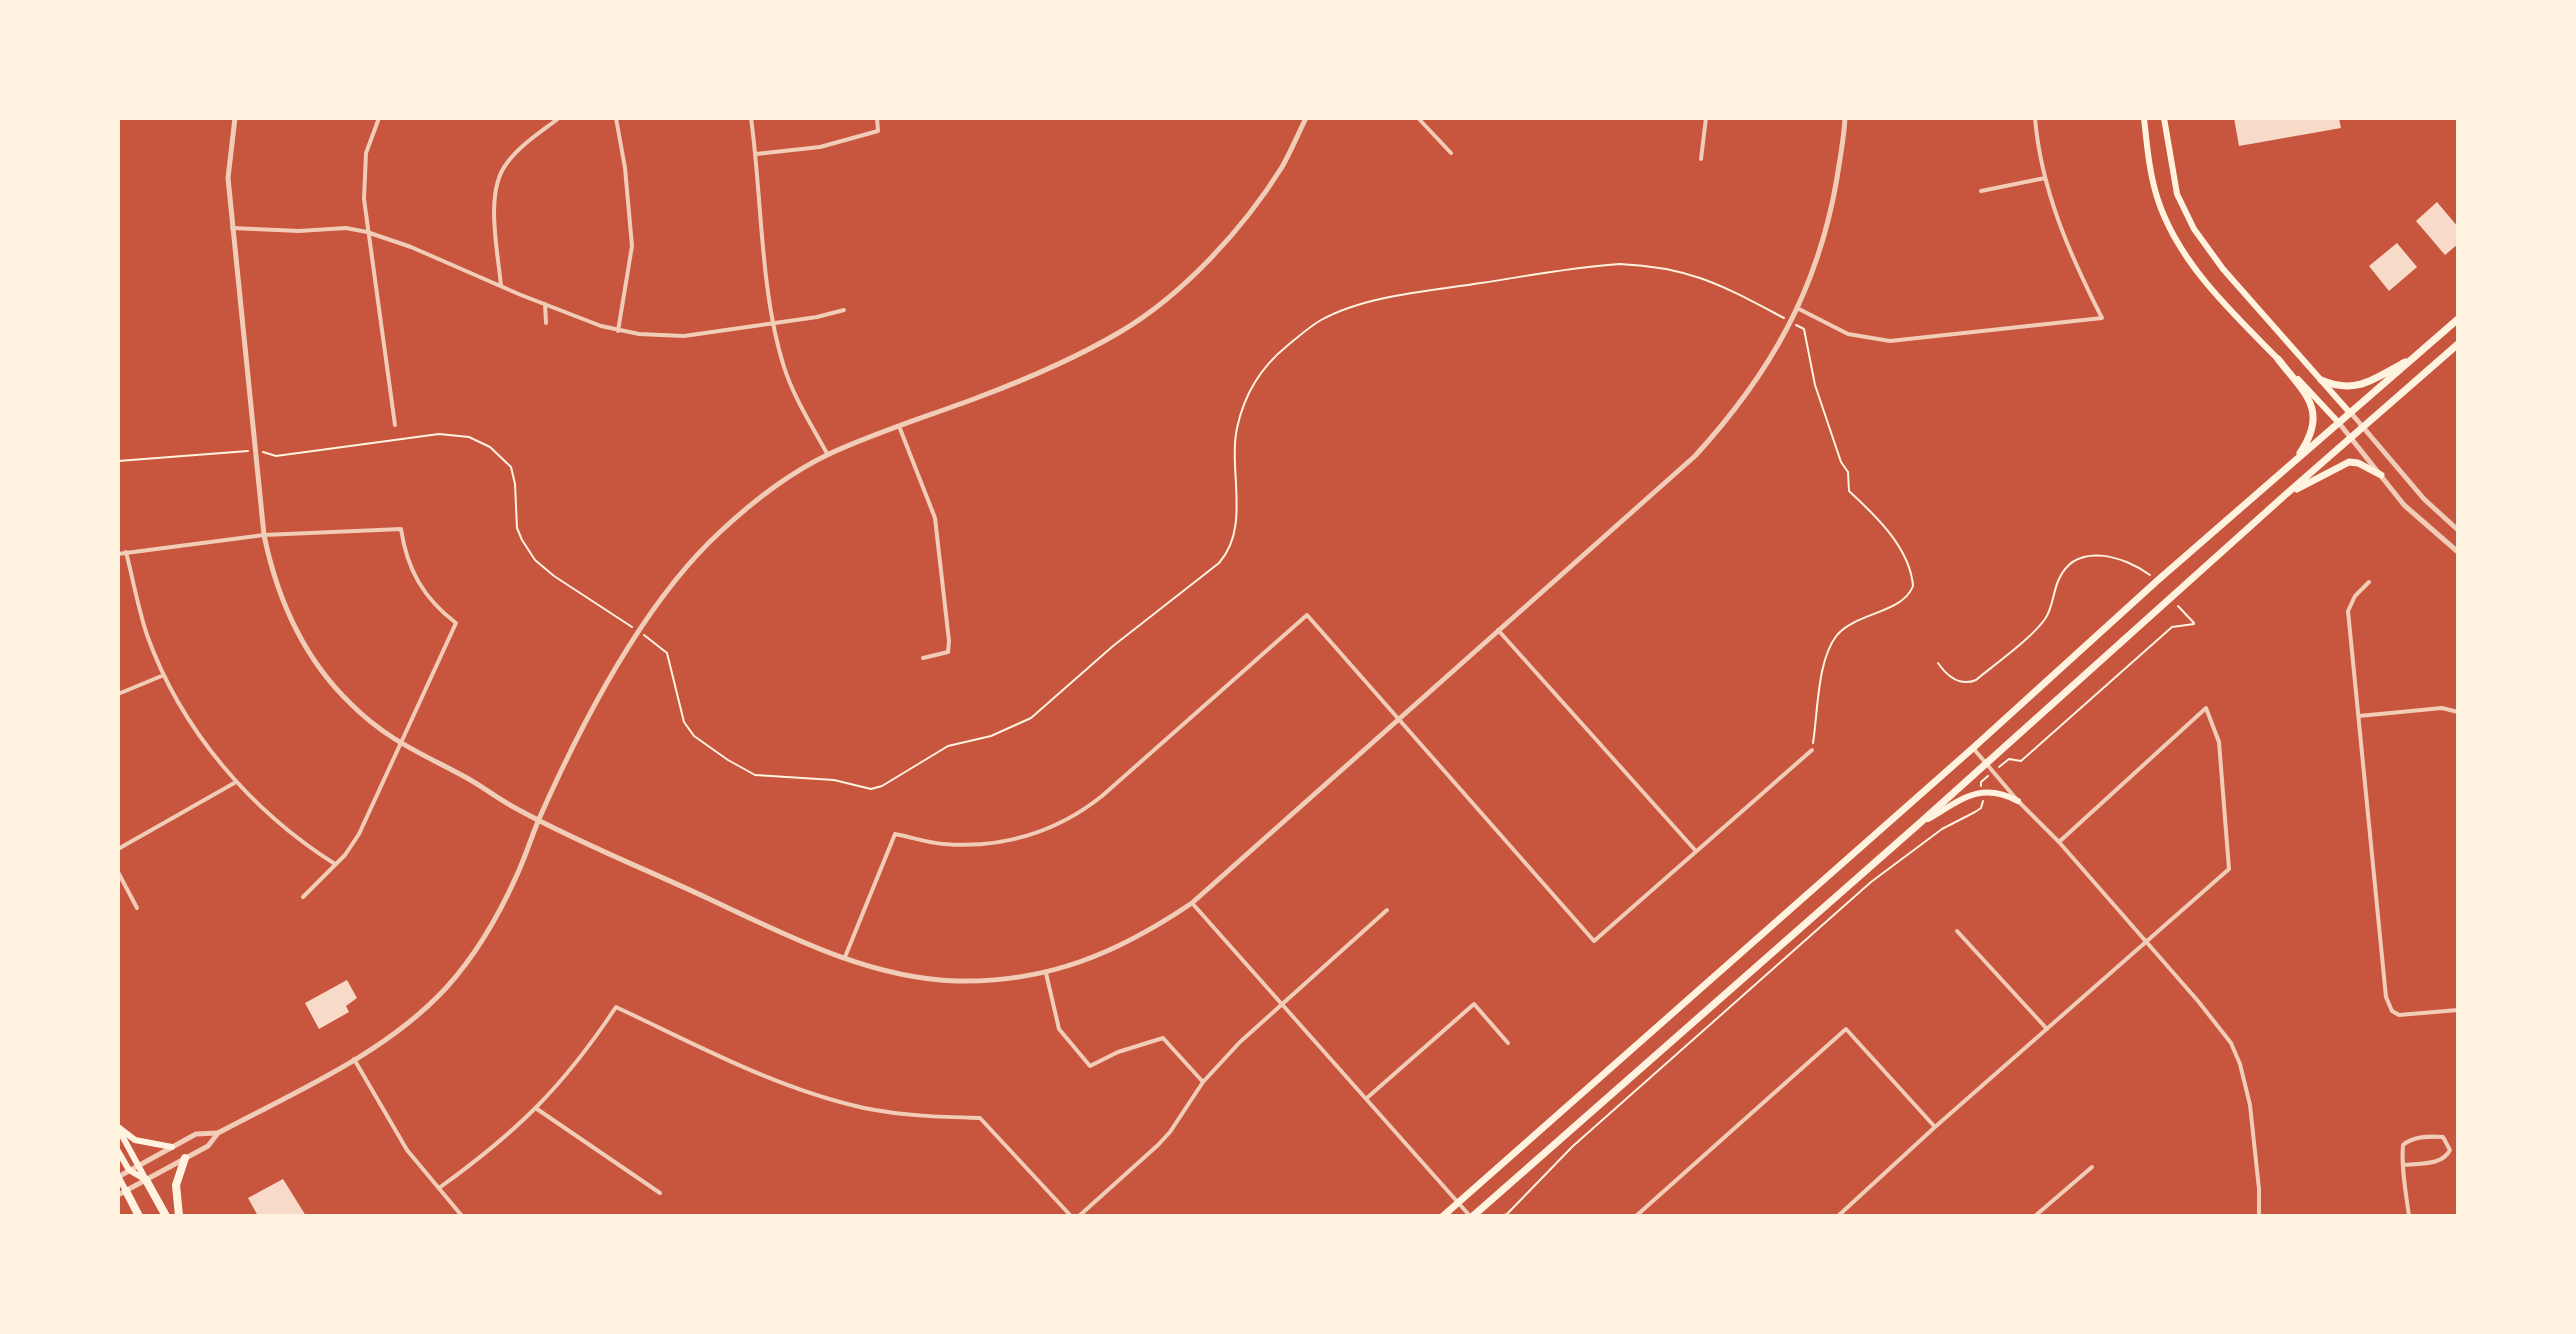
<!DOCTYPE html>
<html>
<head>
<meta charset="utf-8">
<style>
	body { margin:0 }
	#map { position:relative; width:2576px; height:1334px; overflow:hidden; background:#c8553d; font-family:Ubuntu,sans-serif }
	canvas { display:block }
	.frame { position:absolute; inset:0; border:120px solid #fff3e0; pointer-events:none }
</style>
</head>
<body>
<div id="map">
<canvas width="2576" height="1334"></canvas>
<div class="frame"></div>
</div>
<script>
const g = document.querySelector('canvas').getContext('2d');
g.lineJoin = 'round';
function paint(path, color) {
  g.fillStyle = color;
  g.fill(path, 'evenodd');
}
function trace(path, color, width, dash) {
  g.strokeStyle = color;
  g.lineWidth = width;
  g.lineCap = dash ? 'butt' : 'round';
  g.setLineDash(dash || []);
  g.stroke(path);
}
const building = new Path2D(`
	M 2234,118 L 2339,118 L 2341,128 L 2239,146 Z
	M 2437,202 L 2458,227 L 2458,244 L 2445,255 L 2416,221 Z
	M 2397,243 L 2417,267 L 2389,291 L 2369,266 Z
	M 347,980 L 357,998 L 346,1006 L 349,1012 L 319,1029 L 305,1003 Z
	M 283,1179 L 306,1216 L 258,1216 L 248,1198 Z`);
const path = new Path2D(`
	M 1796,325 L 1804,329 L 1815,385 L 1841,462 L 1848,472 L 1849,491 C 1876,516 1910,548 1913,586 C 1903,613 1857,612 1837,635 C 1817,660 1818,712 1813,743
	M 263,452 L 276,456 L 439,434 L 469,437 L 490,447 L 511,467 L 515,484 L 517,528 L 522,540 L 535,560 L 554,576 L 632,627
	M 118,461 L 248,451
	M 2178,606 L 2194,623
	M 644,635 L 667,653 L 684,722 L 694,736 L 728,760 L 755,775 L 834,780 L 871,789 L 882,786 L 948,746 L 991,736 L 1031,718 L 1113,646 L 1219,563 C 1251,527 1228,471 1237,428 C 1244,395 1261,367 1287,346 C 1298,337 1309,327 1321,320 C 1366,295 1430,291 1481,283 C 1527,276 1573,267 1620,264 C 1691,267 1723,286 1784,318
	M 1938,663 C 1947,676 1959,687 1976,680 C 1995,664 2031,639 2045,619 C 2053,608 2053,591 2059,579 C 2076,541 2124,556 2150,575
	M 1999,767 L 2009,759 L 2021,761 L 2172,627 L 2194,624
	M 1981,786 L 1981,782 L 1988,776
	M 1502,1216 L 1507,1214 L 1573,1146 L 1871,882 L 1942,829 L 1975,812 L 1981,808 L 1983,801`);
const minor = new Path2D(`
	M 379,118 L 366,153 L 364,199 L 395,425
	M 616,118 L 625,168 L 632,246 L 618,331
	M 751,118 C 762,197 760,292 784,367 C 794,398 812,426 828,455
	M 1418,118 L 1451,153
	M 756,154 L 820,147 L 878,131 L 877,118
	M 1701,159 L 1706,118
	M 1981,191 L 2045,178
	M 232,228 L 299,231 L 346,228 L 367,232 L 411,247 L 521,295 L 601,326 L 639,334 L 684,336 L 817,317 L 844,310
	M 501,286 C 498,251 484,192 507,163 C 520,145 541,132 559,118
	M 545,304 L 546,323
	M 1799,309 L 1848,334 L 1890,341 L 2102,318 C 2070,255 2041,190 2035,118
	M 899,426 L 935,518 L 949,641 L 948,652 L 923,658
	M 126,552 C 133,579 138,608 147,635 C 181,730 251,811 335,864
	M 118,554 L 264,535 L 401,529 C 407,569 423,598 456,623 L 359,834 L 345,855 L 303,897
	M 2369,582 L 2355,596 L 2348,611 L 2386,997 L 2392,1011 L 2399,1015 L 2458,1010
	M 1498,630 L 1695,850
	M 118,694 L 164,675
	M 2359,716 L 2442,708 L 2458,712
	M 1973,748 L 2018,801 L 2059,842 L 2198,1001 L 2231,1043 L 2240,1064 L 2250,1105 L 2259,1189 L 2259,1216
	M 118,849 L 236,782
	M 118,872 L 137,908
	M 1192,903 L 1470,1216
	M 1957,931 L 2047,1029
	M 845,957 L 895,834 C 911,837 928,843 944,844 C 1002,849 1057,832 1102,796 L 1307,615 L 1594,941 L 1812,750
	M 1046,973 L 1059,1029 L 1090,1066 L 1118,1052 L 1163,1038 L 1203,1082
	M 354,1059 L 407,1150 L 462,1216
	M 1368,1097 L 1474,1004 L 1508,1043
	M 537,1109 L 660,1193
	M 2403,1165 C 2419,1163 2442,1166 2450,1150 L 2443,1137 C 2429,1136 2413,1136 2403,1145 C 2401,1168 2406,1193 2409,1216
	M 439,1188 C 517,1132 563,1087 616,1007 C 697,1045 777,1089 864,1108 C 903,1116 941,1117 980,1118 L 1071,1216
	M 1079,1216 L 1158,1145 L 1170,1132 L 1203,1082 L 1240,1042 L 1387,910
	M 1636,1216 L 1846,1029 L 1935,1127
	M 1838,1216 L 1935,1127 L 2229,869 L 2219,742 L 2206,708 L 2059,842
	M 2035,1216 L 2092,1167`);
const tertiary = new Path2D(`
	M 235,118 L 228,178 L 264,535 C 277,598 303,658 351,704 C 388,741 423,754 467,778 C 485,788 501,801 519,810 C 579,843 643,868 705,897 C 784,934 867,978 956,981 C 1048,983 1118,953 1192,903 L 1695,456 C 1770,374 1818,290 1837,178 C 1840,158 1844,138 1845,118
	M 2351,413 L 2424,499 L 2458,530
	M 2339,423 L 2404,505 L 2458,552
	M 118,1177 L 196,1134 L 217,1133
	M 118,1195 L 208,1146 L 218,1133 C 295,1092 385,1054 446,988 C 476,955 498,917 516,877 C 525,858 531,838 539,819 C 581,724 643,603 720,532 C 752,502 788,474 827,455 C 876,432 929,416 979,397 C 1027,379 1076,358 1120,332 C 1183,295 1244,228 1282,167 C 1291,151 1298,134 1306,118`);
const secondary = new Path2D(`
	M 2144,118 C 2147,145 2149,171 2157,197 C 2178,264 2234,314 2281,362
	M 2164,118 L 2177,194 L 2194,229 L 2223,269 L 2350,413
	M 2298,379 L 2339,423
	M 1928,819 C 1961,800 1980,781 2018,801
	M 118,1127 L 135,1140 L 172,1147
	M 119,1130 L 146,1180
	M 118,1151 L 129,1170 L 146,1180
	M 118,1176 L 126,1191`);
const primary = new Path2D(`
	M 2278,359 C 2305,394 2329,410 2300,453
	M 2321,380 C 2356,395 2374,379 2405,362
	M 2297,489 L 2349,462 L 2358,463 L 2381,475
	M 1443,1216 L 1973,748 L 2158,580 L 2458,319
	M 1473,1216 L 1921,822 L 2284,496 L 2458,344`);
const motorway = new Path2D(`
	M 146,1180 L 166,1216
	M 126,1191 L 139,1216
	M 179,1216 L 176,1185 L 185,1158`);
paint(building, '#f7dbc8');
trace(path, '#fff3e0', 2);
trace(minor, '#f1ccb7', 4);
trace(tertiary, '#f1ccb7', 5);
trace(secondary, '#fff3e0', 6);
trace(primary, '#fff3e0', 7);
trace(motorway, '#fff3e0', 8);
</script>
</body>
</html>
